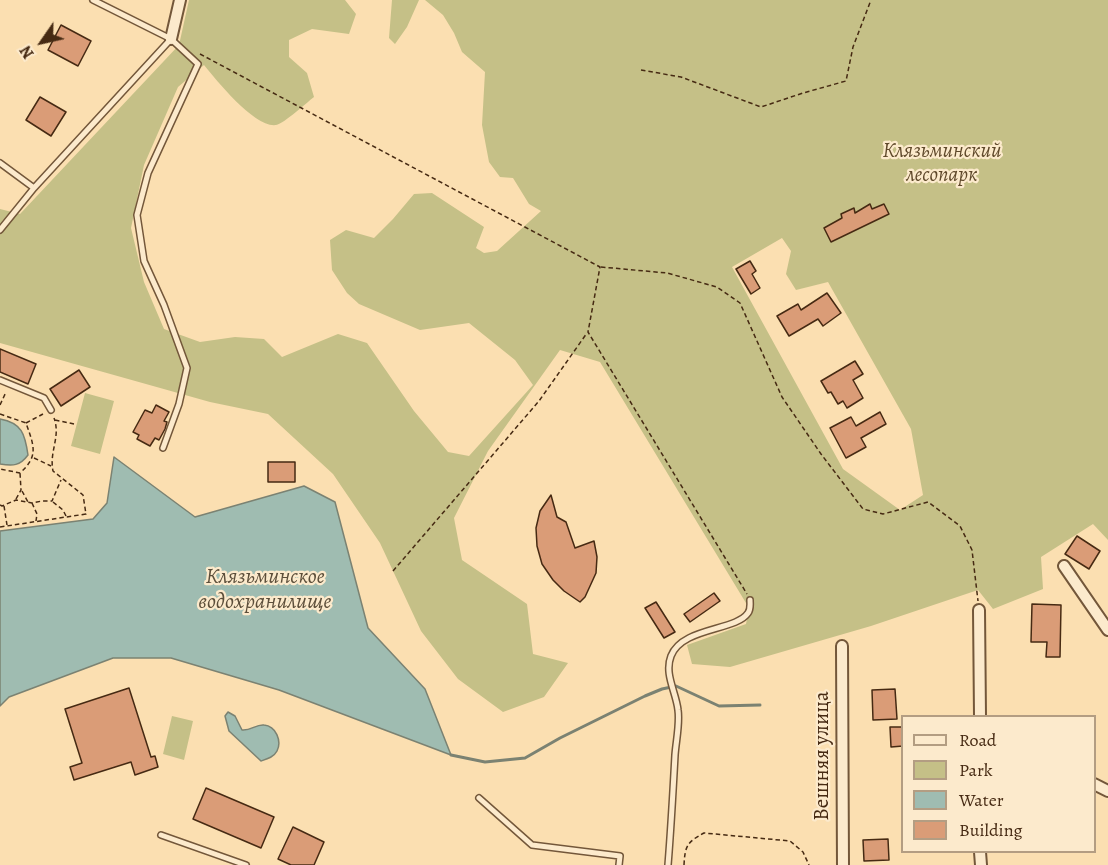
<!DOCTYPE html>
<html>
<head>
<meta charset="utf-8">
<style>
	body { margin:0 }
	#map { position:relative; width:1108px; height:865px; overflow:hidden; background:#fbdfb1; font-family:Alegreya,serif }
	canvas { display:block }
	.legend { position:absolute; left:901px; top:715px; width:195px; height:138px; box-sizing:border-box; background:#fceacc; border:2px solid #b39d82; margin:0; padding:8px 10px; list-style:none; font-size:18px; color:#462a13 }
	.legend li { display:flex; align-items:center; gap:12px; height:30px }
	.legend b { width:30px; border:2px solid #b39d82 }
	.north { position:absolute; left:12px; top:12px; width:60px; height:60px; -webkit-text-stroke:4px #fceacc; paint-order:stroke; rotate:236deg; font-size:16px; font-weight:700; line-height:24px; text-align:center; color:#462a13 }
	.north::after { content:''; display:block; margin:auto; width:21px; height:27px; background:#462a13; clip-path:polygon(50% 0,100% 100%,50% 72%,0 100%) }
</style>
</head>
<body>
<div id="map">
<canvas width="1108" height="865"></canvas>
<ul class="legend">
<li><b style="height:8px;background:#fceacc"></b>Road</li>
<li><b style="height:16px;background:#c5c087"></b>Park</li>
<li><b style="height:16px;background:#9fbcb1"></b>Water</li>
<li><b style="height:16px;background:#da9c77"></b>Building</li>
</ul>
<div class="north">N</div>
</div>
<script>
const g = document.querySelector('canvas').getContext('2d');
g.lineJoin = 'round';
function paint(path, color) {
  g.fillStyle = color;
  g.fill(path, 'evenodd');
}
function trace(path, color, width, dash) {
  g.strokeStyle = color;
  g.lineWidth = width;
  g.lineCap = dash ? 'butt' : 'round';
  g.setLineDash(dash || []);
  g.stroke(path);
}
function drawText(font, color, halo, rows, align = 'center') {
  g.font = font + ' Alegreya,serif';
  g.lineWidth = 4.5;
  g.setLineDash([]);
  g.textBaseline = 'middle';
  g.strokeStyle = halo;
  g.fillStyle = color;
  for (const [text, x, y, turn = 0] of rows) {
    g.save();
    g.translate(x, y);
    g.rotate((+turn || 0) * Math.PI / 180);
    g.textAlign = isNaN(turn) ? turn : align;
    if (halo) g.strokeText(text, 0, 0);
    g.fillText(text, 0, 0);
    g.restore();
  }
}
const green = new Path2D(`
	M 189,0 L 345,0 L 356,14 L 349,34 L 312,29 L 289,40 L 289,57 L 307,73 L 314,97 C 306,103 285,123 276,125 C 255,128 217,81 204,65 L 178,87 L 144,165 L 131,228 L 144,282 L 164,329 L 200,342 L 235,337 L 264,339 L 282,357 L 338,334 L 367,343 L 414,411 L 448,452 L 469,456 L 533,385 L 515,360 L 469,323 L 420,330 L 359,304 L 347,293 L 332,270 L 330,240 L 346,230 L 374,238 L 393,219 L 414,194 L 432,193 L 484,227 L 476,248 L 484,253 L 497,251 L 541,211 L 529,204 L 513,178 L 500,177 L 489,162 L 482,125 L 485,72 L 462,52 L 454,33 L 443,15 L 425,0 L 1108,0 L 1108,540 L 1093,524 L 1041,557 L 1043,589 L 993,609 L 978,590 L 871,626 L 730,667 L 692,664 L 687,645 L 746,624 L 749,608 L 600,362 L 560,350 L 488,451 L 454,518 L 462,560 L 527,604 L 533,654 L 568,663 L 544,697 L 503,712 L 458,679 L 421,631 L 380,543 L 333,474 L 268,414 L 210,402 L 0,343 L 0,209 L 20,214 L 179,45 ZM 782,238 L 791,251 L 786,274 L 796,290 L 828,282 L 911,429 L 923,495 L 900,510 L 843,469 L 732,267 Z
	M 392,0 L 419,0 L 407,27 L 395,44 L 389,38 Z
	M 85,393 L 114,401 L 100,454 L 71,446 Z
	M 172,716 L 193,721 L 184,760 L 163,754 Z`);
const water = new Path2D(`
	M 0,419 C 22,423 25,434 28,455 C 20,466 13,466 0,464 Z
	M 114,457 L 195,517 L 304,486 L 335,502 L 368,628 L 425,689 L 451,755 L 279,690 L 171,658 L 113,658 L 9,697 L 0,706 L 0,531 L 93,519 L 107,503 Z
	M 228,712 L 235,716 L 242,730 C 251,731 256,724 264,725 C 276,726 282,741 277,751 C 274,757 267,759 261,761 L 229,731 L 225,716 Z`);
const stream = new Path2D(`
	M 451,755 L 485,762 L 525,758 L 560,738 L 645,696 L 662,689 L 676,686 L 719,706 L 760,705`);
const building = new Path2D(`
	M 61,25 L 91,41 L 78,66 L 48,50 Z
	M 40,97 L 66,112 L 51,136 L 26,120 Z
	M 870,204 L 872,209 L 884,204 L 889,214 L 831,242 L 824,228 L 842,218 L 841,214 L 854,208 L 855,213 Z
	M 750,261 L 756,271 L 752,274 L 760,288 L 751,294 L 736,269 Z
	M 827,293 L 841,313 L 823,326 L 818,319 L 789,336 L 777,316 L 798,304 L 801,310 Z
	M 0,349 L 36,364 L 28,384 L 0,372 Z
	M 855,361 L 863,374 L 853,380 L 863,398 L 847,408 L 843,401 L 838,404 L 831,392 L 828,393 L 821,381 Z
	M 79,370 L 90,387 L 61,406 L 50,389 Z
	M 156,405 L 169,412 L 164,421 L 167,422 L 165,429 L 159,440 L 155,438 L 150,446 L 137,439 L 139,435 L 133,432 L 145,410 L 152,413 Z
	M 880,412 L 886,424 L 861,438 L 866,447 L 846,458 L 830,428 L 851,417 L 856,426 Z
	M 268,462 L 295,462 L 295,482 L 268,482 Z
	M 551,495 L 557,517 L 566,522 L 575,548 L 594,541 L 597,557 L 596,573 L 585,597 L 580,602 L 564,591 L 553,580 L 542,564 L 537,546 L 536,528 L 540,511 Z
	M 1077,536 L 1100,551 L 1089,569 L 1065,554 Z
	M 714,593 L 720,601 L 690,622 L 684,614 Z
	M 656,602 L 675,632 L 664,638 L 645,608 Z
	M 1032,604 L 1061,605 L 1060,657 L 1046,657 L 1047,642 L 1031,642 Z
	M 129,688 L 151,757 L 155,756 L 158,767 L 135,775 L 131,762 L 74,780 L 70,767 L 82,763 L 65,709 Z
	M 895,689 L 897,719 L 873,720 L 872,690 Z
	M 890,727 L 903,727 L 903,746 L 891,747 Z
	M 206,788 L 274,817 L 261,848 L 193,819 Z
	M 293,827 L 324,842 L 314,865 L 291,865 L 278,859 Z
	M 888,839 L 889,860 L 864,861 L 863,840 Z`);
const path = new Path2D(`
	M 200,54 L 600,267 L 588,332 L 747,594
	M 641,70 L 681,77 L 761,107 L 803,93 L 846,81 L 853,47 L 871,0
	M 601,267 L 667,273 L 717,287 L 740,303 L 782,397 L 821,454 L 863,509 L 883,514 L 928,502 L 960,526 L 972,550 L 978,601
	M 0,405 L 6,392
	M 0,414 L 26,423 C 34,446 39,456 20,473 L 0,469
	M 55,420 L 74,424
	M 26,423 L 43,414
	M 34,458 L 51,466
	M 22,491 L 28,502
	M 16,499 L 21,490 L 20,473
	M 53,502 L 63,510 L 66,516
	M 32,503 L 37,514 L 36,521
	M 0,505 L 2,506 L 16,500 L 32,503 L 42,501 L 52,501 L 61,480
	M 4,506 L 7,525
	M 0,527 L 86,514 L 83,495 L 53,471 C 49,451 61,437 54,418
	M 393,571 L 539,401 L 587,333
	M 684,865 C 685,846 687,842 704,833 L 790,841 L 803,852 L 809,865`);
const lane = new Path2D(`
	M 93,0 L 171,39 L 198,64 L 148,173 L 137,215 L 144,261 L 164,305 L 187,368 L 179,404 L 163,448
	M 0,163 L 34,188
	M 0,230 L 34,188 L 171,39
	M 0,380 L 44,398 L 51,410
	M 479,798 L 532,845 L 620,856 L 619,865
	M 161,835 L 246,865
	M 668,865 C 671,828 673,792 675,755 C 676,741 680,724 678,710 C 676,692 664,674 671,656 C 682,627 736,631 748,613 C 751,609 750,604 750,600`);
const street = new Path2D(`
	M 171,39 L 180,0
	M 1064,566 L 1108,630
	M 979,610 L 980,716
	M 842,646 L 843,865
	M 1094,784 L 1108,791
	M 980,852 L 981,865`);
const parkNames = [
	["Клязьминский",942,152],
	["лесопарк",942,176]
];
const streetNames = [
	["Вешняя улица",823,756,-90]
];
const waterNames = [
	["Клязьминское",265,578],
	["водохранилище",265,603]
];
paint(green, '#c5c087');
paint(water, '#9fbcb1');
trace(water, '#7b8272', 1.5);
trace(stream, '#7b8272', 3);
paint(building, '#da9c77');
trace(building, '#462a13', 1.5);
trace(lane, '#73573a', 8);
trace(street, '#73573a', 14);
trace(path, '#462a13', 1.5, [4.5, 3]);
trace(lane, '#fceacc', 5);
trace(street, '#fceacc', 10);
drawText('italic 21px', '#5f482a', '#fceacc', parkNames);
drawText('21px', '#462a13', '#fceacc', streetNames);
drawText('italic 22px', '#5c4e3a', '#fceacc', waterNames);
</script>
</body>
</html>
